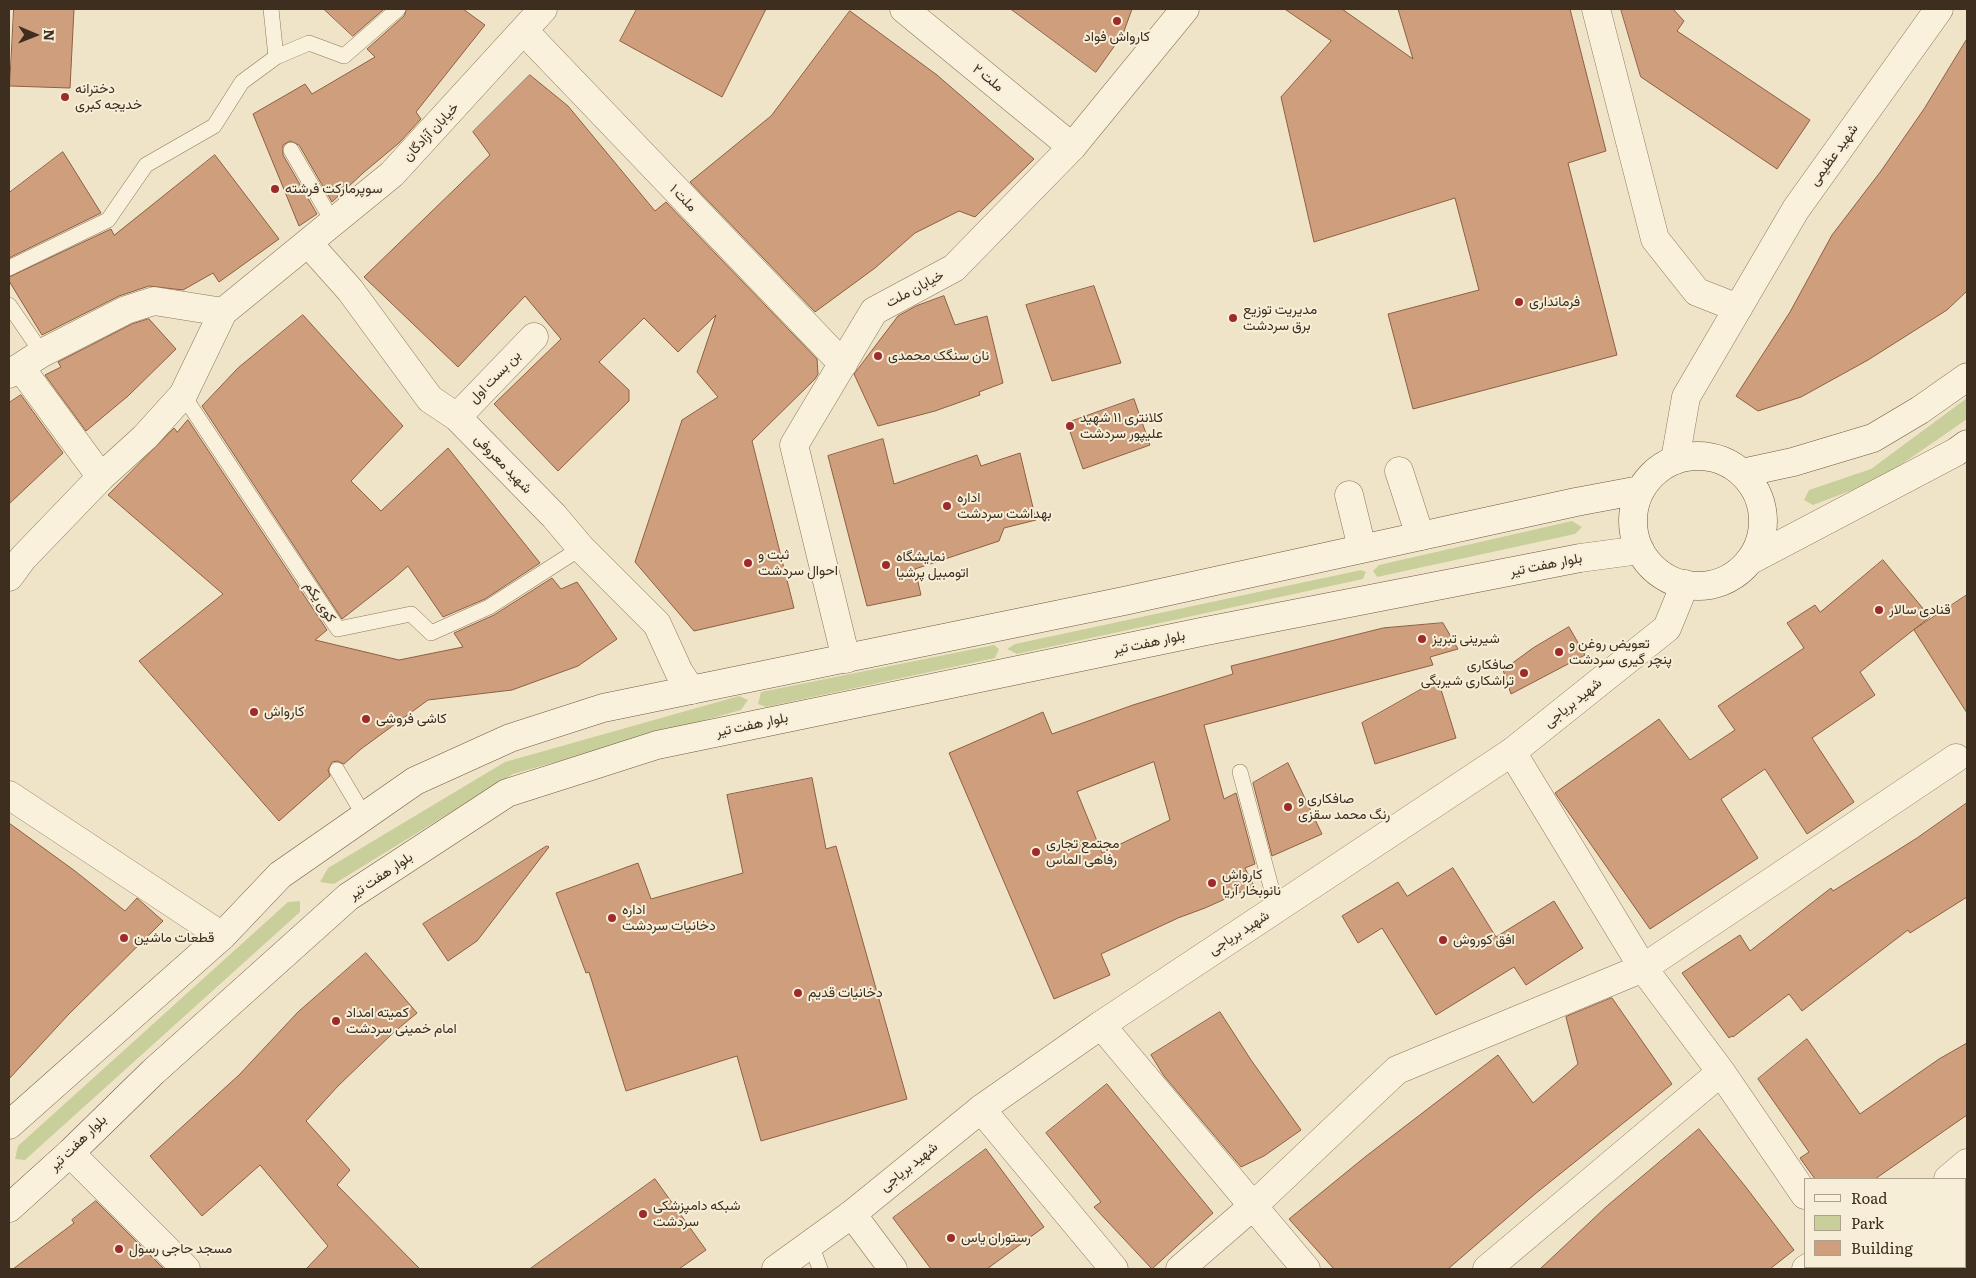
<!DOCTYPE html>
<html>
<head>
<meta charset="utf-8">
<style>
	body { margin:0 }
	#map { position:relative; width:1976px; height:1278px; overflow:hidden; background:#f0e4c8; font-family:Literata,serif }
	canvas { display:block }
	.frame { position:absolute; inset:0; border:10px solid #3d2e20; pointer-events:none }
	.legend { position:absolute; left:1804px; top:1178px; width:162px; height:90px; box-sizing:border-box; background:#f7eed8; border:1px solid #ada18e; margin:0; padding:6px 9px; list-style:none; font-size:15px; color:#3d2e20 }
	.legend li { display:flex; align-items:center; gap:10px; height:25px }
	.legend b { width:25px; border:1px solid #ada18e }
	.north { position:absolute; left:10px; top:10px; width:50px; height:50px; -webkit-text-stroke:4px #f7eed8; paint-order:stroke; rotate:91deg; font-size:14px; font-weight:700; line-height:20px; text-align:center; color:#3d2e20 }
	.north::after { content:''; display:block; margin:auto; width:18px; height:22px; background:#3d2e20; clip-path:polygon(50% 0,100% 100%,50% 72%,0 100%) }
</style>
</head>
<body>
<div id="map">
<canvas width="1976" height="1278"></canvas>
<div class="frame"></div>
<ul class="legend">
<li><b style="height:6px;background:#faf1dc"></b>Road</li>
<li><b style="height:14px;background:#c9cf9b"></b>Park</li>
<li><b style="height:14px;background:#cf9f7d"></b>Building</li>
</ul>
<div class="north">N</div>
</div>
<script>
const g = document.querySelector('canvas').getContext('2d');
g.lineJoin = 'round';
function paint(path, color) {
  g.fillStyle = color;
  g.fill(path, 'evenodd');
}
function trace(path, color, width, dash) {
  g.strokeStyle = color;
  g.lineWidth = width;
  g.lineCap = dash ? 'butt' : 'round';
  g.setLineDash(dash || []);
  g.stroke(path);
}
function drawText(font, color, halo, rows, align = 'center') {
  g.font = font + ' Literata,Vazirmatn,serif';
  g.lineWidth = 4;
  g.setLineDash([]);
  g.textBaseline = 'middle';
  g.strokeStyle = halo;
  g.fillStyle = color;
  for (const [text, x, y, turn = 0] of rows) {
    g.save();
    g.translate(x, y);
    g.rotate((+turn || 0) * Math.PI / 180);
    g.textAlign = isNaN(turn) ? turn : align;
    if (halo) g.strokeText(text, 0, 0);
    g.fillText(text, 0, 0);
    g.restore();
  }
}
const green = new Path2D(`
	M 1967,398 L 1967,419 L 1879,480 L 1813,505 L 1804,500 L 1809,490 L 1871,469 Z
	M 1572,521 L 1582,527 L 1575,534 L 1377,577 L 1373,571 L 1379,565 Z
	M 1361,570 L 1366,572 L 1363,579 L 1017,654 L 1007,649 L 1015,644 Z
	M 994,645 L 999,649 L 995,658 L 766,707 L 758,704 L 761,692 Z
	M 739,696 L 748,700 L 741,710 L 513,774 L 334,884 L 320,882 L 328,868 L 505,762 Z
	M 300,901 L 300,912 L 25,1160 L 15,1159 L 18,1146 L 288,902 Z`);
const building = new Path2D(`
	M 14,9 L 74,9 L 70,88 L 10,86 Z
	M 324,9 L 384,9 L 353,36 Z
	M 407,9 L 463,9 L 485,25 L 416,112 L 421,119 L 399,143 L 363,173 L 332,202 L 299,145 L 290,141 L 283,145 L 283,155 L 317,214 L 299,226 L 253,114 L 305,84 L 312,94 L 375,57 L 367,49 L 404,16 Z
	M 637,9 L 766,9 L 722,97 L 620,41 Z
	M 1011,9 L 1132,9 L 1123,34 L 1096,72 Z
	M 1285,9 L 1342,9 L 1413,59 L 1398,9 L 1570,9 L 1606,151 L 1568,163 L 1617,355 L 1413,409 L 1388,314 L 1479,290 L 1455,198 L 1314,242 L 1281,97 L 1331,41 Z
	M 1621,9 L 1673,9 L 1684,21 L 1677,31 L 1810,120 L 1777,169 L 1641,77 Z
	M 850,11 L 937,75 L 1034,159 L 975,217 L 959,211 L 915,233 L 875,268 L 815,312 L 690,182 L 771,116 Z
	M 1967,39 L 1967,291 L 1947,310 L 1868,360 L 1801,397 L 1758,411 L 1736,396 L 1790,312 L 1832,235 L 1881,171 L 1924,109 Z
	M 530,75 L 568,106 L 655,211 L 666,202 L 817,359 L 818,374 L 815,379 L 752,441 L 794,608 L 694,631 L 635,562 L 682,420 L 718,397 L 697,372 L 716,315 L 678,352 L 644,318 L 599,362 L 629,390 L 629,401 L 558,471 L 494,404 L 561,339 L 525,296 L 458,367 L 364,277 L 490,155 L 473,132 Z
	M 63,152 L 101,213 L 9,258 L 9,193 Z
	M 215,155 L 279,239 L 219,282 L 213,273 L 183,290 L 149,286 L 119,296 L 42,335 L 9,281 L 9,277 L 111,229 L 114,235 Z
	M 1094,286 L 1121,363 L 1052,381 L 1026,305 Z
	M 944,296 L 955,325 L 987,316 L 1003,383 L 979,392 L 980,395 L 935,411 L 878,426 L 854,374 L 898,316 L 916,306 Z
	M 303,315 L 403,426 L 351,481 L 381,511 L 448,448 L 540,563 L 485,599 L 443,617 L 408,566 L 393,579 L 342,619 L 202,406 L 238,368 Z
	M 149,319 L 176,349 L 128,396 L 86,431 L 45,375 L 61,367 L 58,362 L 132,324 Z
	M 21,395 L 63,453 L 9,504 L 9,403 Z
	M 1134,399 L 1150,445 L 1083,469 L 1067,423 Z
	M 188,420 L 327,630 L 315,640 L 399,660 L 463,647 L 454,633 L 494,615 L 552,578 L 561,589 L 577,582 L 617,639 L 578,666 L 512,690 L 428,700 L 361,749 L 344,764 L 337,761 L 332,762 L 328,770 L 330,776 L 279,821 L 139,661 L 223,594 L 108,495 L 174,428 L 177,432 Z
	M 883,439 L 894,484 L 977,455 L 981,466 L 1020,453 L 1036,520 L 1004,528 L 999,541 L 915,569 L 921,595 L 867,606 L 828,456 Z
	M 1883,560 L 1930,617 L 1860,672 L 1875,695 L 1812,738 L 1854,802 L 1807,834 L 1765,769 L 1721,799 L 1758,858 L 1650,929 L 1555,793 L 1659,719 L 1690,760 L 1735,730 L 1718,706 L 1804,648 L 1787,623 L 1815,605 L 1820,612 Z
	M 1967,595 L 1967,713 L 1914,630 Z
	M 1443,623 L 1458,649 L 1430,657 L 1433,665 L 1204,725 L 1224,799 L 1236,793 L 1255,864 L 1245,868 L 1254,886 L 1205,908 L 1178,918 L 1101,954 L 1110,975 L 1054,999 L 949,753 L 1043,712 L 1052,734 L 1133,705 L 1233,674 L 1231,666 L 1383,628 ZM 1154,762 L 1170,820 L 1102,853 L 1077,792 Z
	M 1569,627 L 1585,655 L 1511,694 L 1503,670 L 1533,648 Z
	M 1438,680 L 1456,738 L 1375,764 L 1362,723 Z
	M 1288,763 L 1322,834 L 1272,856 L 1253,783 Z
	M 812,778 L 826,849 L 836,846 L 907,1099 L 761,1141 L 737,1056 L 626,1091 L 589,972 L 586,973 L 556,893 L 638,863 L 651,899 L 743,873 L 727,795 Z
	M 1967,803 L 1967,897 L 1910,933 L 1908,930 L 1802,1011 L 1789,994 L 1733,1037 L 1732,1036 L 1729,1038 L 1682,973 L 1740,935 L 1750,951 L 1831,888 L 1833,891 L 1917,838 Z
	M 9,823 L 75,871 L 125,911 L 137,898 L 163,921 L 68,1015 L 9,1079 Z
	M 547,846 L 549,847 L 477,941 L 448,961 L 423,924 Z
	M 1453,868 L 1496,937 L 1554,901 L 1583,948 L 1526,985 L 1514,967 L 1436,1015 L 1382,928 L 1358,943 L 1342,916 L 1398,882 L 1407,896 Z
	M 366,953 L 417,1013 L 393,1033 L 338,1086 L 306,1121 L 350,1170 L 337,1185 L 420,1269 L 306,1269 L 328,1246 L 260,1165 L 202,1216 L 150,1156 L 239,1075 L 298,1012 Z
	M 1612,998 L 1672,1084 L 1535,1194 L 1448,1269 L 1334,1269 L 1289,1219 L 1365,1157 L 1498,1055 L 1533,1103 L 1578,1064 L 1566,1017 Z
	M 1220,1012 L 1251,1060 L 1301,1130 L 1264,1156 L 1241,1167 L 1164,1076 L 1151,1055 Z
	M 1807,1039 L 1860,1114 L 1939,1059 L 1967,1043 L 1967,1115 L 1875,1179 L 1815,1179 L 1800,1158 L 1809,1152 L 1758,1079 Z
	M 1107,1084 L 1213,1213 L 1152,1269 L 1094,1207 L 1101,1202 L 1046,1133 Z
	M 1699,1129 L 1745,1186 L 1794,1250 L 1770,1269 L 1540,1269 L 1607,1206 Z
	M 986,1149 L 1044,1227 L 987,1269 L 931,1269 L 893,1218 Z
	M 655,1179 L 706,1250 L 679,1269 L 530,1269 Z
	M 96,1201 L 164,1269 L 13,1269 L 74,1223 L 72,1220 Z`);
const service = new Path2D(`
	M 271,9 L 276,57
	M 291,150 L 333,222
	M 9,268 L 108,220 L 146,165 L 214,126 L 242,82 L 276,57 L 309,43 L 344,56 L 398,9
	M 9,305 L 42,353
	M 183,395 L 338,629 L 411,614 L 431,633 L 489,607 L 581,548
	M 337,770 L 365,817
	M 1240,772 L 1277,909
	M 811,1244 L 820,1269`);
const minor = new Path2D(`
	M 904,9 L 1072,147
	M 1596,9 L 1655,239 L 1697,292 L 1738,308
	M 524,31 L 843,364
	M 308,243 L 350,290 L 430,399 L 457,417 L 554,516 L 581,548 L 657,624 L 679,672 L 691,690
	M 20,367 L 101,477
	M 9,374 L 42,353 L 126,310 L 154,301 L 223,312
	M 457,417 L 534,337
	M 1399,471 L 1420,536
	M 1349,495 L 1362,548
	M 9,577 L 23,558 L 101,477 L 145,437 L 183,395 L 223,312 L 392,174 L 543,9
	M 1512,752 L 1643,968 L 1721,1072 L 1805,1195
	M 9,795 L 222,936
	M 1101,1025 L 1306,1269
	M 981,1109 L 1114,1269
	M 70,1153 L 186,1269
	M 1948,1179 L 1967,1163
	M 852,1214 L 893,1269
	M 1854,1267 L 1856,1269
	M 1180,1269 L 1253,1206 L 1397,1070 L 1643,968 L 1956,758
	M 1487,1269 L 1721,1072
	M 1806,1269 L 1809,1267`);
const tertiary = new Path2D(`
	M 1675,460 L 1686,397 L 1796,209 L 1939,9
	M 846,659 L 794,445 L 874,311 L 954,268 L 1072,147 L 1185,9
	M 776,1269 L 852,1214 L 981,1109 L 1101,1025 L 1512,752 L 1667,628 L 1685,584`);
const secondary = new Path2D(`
	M1633 521a65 65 0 1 1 130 0a65 65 0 1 1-130 0Z
	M 1742,473 L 1793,462 L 1873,438 L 1920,410 L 1967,377
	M 1749,561 L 1956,452 L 1967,444
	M 9,1125 L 222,936 L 280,875 L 415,781 L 510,738 L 603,708 L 1124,601 L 1576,502 L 1640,490
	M 9,1208 L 70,1153 L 153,1072 L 348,897 L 507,793 L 657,745 L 1206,631 L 1580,558 L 1640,550`);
const markers = [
	[1117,21,5,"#9e2a2b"],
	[65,97,5,"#9e2a2b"],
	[275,189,5,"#9e2a2b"],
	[1519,302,5,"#9e2a2b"],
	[1233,318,5,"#9e2a2b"],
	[878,356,5,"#9e2a2b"],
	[1070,426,5,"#9e2a2b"],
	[947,506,5,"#9e2a2b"],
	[748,563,5,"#9e2a2b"],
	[886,565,5,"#9e2a2b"],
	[1879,610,5,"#9e2a2b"],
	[1422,639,5,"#9e2a2b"],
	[1559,652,5,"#9e2a2b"],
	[1524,673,5,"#9e2a2b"],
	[254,712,5,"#9e2a2b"],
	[366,719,5,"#9e2a2b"],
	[1288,807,5,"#9e2a2b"],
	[1036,852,5,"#9e2a2b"],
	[1212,883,5,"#9e2a2b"],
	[612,918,5,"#9e2a2b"],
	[124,938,5,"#9e2a2b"],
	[1443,940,5,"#9e2a2b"],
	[798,993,5,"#9e2a2b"],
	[336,1021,5,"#9e2a2b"],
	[643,1214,5,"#9e2a2b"],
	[951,1238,5,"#9e2a2b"],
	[119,1249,5,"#9e2a2b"]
];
const poiNames = [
	["کارواش فواد",1117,37,"center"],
	["دخترانه",75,89],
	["خدیجه کبری",75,105],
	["سوپرمارکت فرشته",285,189],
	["فرمانداری",1529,302],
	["مدیریت توزیع",1243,310],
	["برق سردشت",1243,326],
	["نان سنگک محمدی",888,356],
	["کلانتری ۱۱ شهید",1080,418],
	["علیپور سردشت",1080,434],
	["اداره",957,498],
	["بهداشت سردشت",957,514],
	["ثبت و",758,555],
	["احوال سردشت",758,571],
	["نمایشگاه",896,557],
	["اتومبیل پرشیا",896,573],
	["قنادی سالار",1889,610],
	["شیرینی تبریز",1432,639],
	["تعویض روغن و",1569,644],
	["پنچر گیری سردشت",1569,660],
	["صافکاری",1514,665,"right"],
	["تراشکاری شیربگی",1514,681,"right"],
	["کارواش",264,712],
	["کاشی فروشی",376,719],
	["صافکاری و",1298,799],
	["رنگ محمد سقزی",1298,815],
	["مجتمع تجاری",1046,844],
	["رفاهی الماس",1046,860],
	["کارواش",1222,875],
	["نانوبخار آریا",1222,891],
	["اداره",622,910],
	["دخانیات سردشت",622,926],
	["قطعات ماشین",134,938],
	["افق کوروش",1453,940],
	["دخانیات قدیم",808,993],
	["کمیته امداد",346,1013],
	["امام خمینی سردشت",346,1029],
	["شبکه دامپزشکی",653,1206],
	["سردشت",653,1222],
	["رستوران یاس",961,1238],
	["مسجد حاجی رسول",129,1249]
];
const streetNames = [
	["ملت ۲",988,78,39],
	["خیابان آزادگان",431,132,-47],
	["شهید عظیمی",1834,155,-54],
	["ملت ۱",683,198,46],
	["خیابان ملت",915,289,-28],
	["بن بست اول",495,377,-46],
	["شهید معروفی",503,464,46],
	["بلوار هفت تیر",1546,565,-11],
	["کوی یکم",320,602,57],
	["بلوار هفت تیر",1149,643,-12],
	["شهید بریاجی",1573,703,-39],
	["بلوار هفت تیر",752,725,-12],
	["بلوار هفت تیر",381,876,-34],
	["شهید بریاجی",1239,933,-33],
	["بلوار هفت تیر",78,1143,-44],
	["شهید بریاجی",909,1167,-39]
];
paint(green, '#c9cf9b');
paint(building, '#cf9f7d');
trace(building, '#8d5f41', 1);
trace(service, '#8d765c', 16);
trace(minor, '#8d765c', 29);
trace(tertiary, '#8d765c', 29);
trace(secondary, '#6f573f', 29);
trace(service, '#faf1dc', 15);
trace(minor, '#faf1dc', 28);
trace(tertiary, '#faf1dc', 28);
trace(secondary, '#faf1dc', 28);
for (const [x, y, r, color] of markers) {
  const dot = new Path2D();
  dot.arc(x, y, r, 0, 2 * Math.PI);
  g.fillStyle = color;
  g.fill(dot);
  trace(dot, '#f7eed8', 2);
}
drawText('14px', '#3d2e20', '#f7eed8', poiNames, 'left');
drawText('14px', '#3d2e20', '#f7eed8', streetNames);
</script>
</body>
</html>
